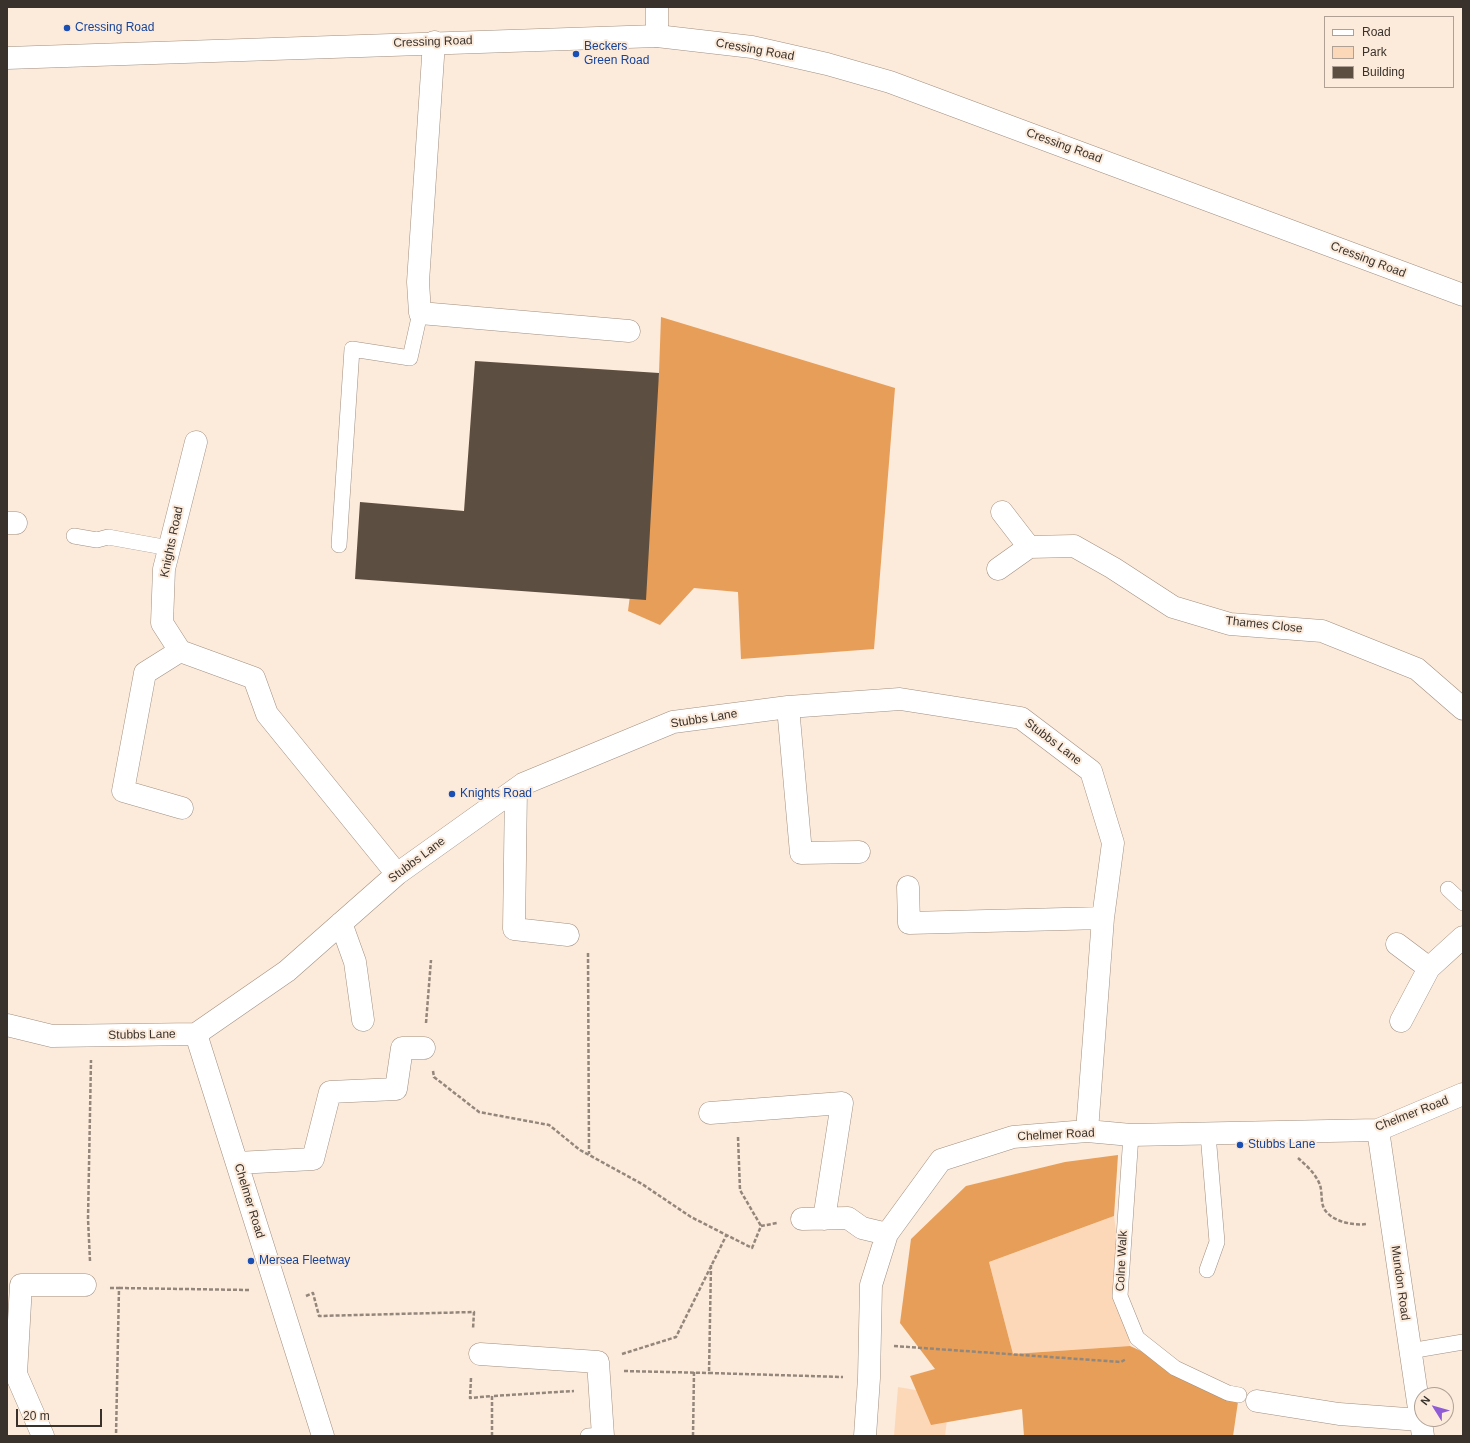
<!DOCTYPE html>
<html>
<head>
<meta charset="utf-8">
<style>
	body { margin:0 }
	#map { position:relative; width:1470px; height:1443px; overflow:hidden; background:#fceada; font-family:Helvetica,sans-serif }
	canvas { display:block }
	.frame { position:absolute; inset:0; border:8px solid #39322c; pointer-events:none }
	.legend { position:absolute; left:1324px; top:16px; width:130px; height:72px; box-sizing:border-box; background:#fceada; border:1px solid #aea094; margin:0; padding:5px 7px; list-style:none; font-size:12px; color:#39322c }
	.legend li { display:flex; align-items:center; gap:8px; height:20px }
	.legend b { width:20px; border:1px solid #aea094 }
	.north { position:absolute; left:1414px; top:1387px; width:40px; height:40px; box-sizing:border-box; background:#fceada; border:1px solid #aea094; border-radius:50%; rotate:307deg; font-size:11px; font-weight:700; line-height:16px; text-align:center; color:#39322c }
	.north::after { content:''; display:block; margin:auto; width:14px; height:18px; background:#8f5cd5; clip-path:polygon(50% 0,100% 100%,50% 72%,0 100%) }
	.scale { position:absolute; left:16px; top:1409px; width:86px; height:18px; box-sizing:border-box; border:2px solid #39322c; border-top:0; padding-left:5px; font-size:12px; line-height:14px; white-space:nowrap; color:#39322c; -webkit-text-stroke:3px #fceada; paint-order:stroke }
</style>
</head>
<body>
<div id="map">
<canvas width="1470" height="1443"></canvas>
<div class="frame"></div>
<ul class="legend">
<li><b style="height:5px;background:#fff"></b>Road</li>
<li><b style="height:11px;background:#fdd8b8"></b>Park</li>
<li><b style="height:11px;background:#5c4e40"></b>Building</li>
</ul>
<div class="north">N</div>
<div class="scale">20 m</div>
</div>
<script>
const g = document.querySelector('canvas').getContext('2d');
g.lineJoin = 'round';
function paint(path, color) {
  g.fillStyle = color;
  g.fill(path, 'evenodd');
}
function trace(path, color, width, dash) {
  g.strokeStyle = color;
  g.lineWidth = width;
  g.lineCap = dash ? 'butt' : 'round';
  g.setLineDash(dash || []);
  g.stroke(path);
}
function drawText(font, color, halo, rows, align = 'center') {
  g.font = font + ' Helvetica,sans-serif';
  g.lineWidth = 4;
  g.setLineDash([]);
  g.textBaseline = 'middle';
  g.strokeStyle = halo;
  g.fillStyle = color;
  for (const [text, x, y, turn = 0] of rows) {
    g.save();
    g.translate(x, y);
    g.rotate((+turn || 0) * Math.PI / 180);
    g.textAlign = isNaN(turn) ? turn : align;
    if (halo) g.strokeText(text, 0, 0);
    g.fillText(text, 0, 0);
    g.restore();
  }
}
const green = new Path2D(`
	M 1114,1216 L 1130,1346 L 1013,1354 L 989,1262 Z
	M 898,1387 L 950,1396 L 945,1436 L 894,1436 Z`);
const forest = new Path2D(`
	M 661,317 L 895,388 L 874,649 L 741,659 L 738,592 L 694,588 L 660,625 L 628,611 L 659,373 Z
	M 1118,1155 L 1114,1216 L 989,1262 L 1013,1354 L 1130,1346 L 1239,1395 L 1233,1436 L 1024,1436 L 1022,1409 L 931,1425 L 910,1376 L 935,1369 L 900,1323 L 911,1239 L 966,1186 L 1065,1162 Z`);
const building = new Path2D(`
	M 475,361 L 659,373 L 646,600 L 355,579 L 360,502 L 464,511 Z`);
const path = new Path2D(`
	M 588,953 L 589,1154
	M 426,1023 L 431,960
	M 433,1071 L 434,1077 L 479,1112 L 549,1125 L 580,1150 L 642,1184 L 691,1217 L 752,1248 L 761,1226 L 777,1223
	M 738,1137 L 740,1190 L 761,1226
	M 1298,1158 C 1306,1165 1316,1174 1320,1185 C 1322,1191 1321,1199 1323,1206 C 1328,1221 1353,1226 1366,1224
	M 90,1261 L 88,1219 L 91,1060
	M 711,1265 L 709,1373 L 843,1377
	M 110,1288 L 119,1288 L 116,1436
	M 119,1288 L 249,1290
	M 306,1296 L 313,1293 L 319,1316 L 474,1312 L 473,1329
	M 894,1346 L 1121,1362 L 1126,1359
	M 622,1354 L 676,1337 L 726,1236
	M 624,1371 L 709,1373
	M 471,1378 L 470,1398 L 492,1396
	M 492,1436 L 492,1396 L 574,1391
	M 693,1436 L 694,1372`);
const lane = new Path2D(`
	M 74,536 L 97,540 L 108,537 L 169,548
	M 339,545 L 352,349 L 410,358 L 420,313
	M 1448,889 L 1463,903
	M 1131,1135 L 1120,1296 L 1137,1338 L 1175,1368 L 1228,1393 L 1239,1395
	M 1207,1270 L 1217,1242 L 1208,1134
	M 1410,1351 L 1463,1342
	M 588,1436 L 603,1435`);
const street = new Path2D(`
	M 657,7 L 657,36
	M 434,42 L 418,282 L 420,313 L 629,331
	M 196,442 L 164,569 L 162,623 L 180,651 L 254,678 L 267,714 L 397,874
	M 1002,512 L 1029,547
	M 7,523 L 16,523
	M 998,569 L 1029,547 L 1074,546 L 1113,568 L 1173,607 L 1230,624 L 1322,631 L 1417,669 L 1463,709
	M 180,651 L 145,673 L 123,791 L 182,808
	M 788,707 L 801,853 L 859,852
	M 516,789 L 514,929 L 568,935
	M 908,887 L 909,923 L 1103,918
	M 341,923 L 355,962 L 363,1020
	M 1397,944 L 1429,968
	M 1401,1021 L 1429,968 L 1463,937
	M 7,1025 L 52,1036 L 196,1034 L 287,971 L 397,874 L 523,784 L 673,722 L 788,707 L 900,699 L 1021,718 L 1091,771 L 1113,843 L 1103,918 L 1087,1131
	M 196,1034 L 323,1436
	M 710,1113 L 842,1103 L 824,1219
	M 1378,1130 L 1423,1436
	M 237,1163 L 313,1159 L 330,1092 L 396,1089 L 402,1048 L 424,1048
	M 802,1219 L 848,1218 L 862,1228 L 887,1234
	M 480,1354 L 598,1362 L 603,1436
	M 1257,1401 L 1339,1414 L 1420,1420
	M 43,1436 L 16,1374 L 21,1285 L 85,1285
	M 865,1436 L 869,1378 L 871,1285 L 887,1234 L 941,1160 L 1013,1137 L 1087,1131 L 1131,1135 L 1378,1130 L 1463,1094`);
const secondary = new Path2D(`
	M 7,58 L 657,36 L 752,47 L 827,64 L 890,82 L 1463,295`);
const markers = [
	[67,28,4,"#1a4fb4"],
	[576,54,4,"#1a4fb4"],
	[452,794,4,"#1a4fb4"],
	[1240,1145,4,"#1a4fb4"],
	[251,1261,4,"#1a4fb4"]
];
const transitNames = [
	["Cressing Road",75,28],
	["Beckers",584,47],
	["Green Road",584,61],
	["Knights Road",460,794],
	["Stubbs Lane",1248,1145],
	["Mersea Fleetway",259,1261]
];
const streetNames = [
	["Cressing Road",433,42,-2],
	["Cressing Road",755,50,10],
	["Cressing Road",1064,146,20],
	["Cressing Road",1368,260,21],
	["Knights Road",172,542,-78],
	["Thames Close",1264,625,6],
	["Stubbs Lane",704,719,-9],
	["Stubbs Lane",1053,742,37],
	["Stubbs Lane",417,860,-37],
	["Stubbs Lane",142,1035,-1],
	["Chelmer Road",1412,1114,-21],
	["Chelmer Road",1056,1135,-3],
	["Chelmer Road",249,1201,73],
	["Colne Walk",1122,1261,-87],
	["Mundon Road",1400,1283,82]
];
paint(green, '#fdd8b8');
paint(forest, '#e69e59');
paint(building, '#5c4e40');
trace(lane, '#a08f80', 16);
trace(street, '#a08f80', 23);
trace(secondary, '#a08f80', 23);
trace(path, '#93877c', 2.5, [4, 2]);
trace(lane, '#fff', 15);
trace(street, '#fff', 22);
trace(secondary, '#fff', 22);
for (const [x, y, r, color] of markers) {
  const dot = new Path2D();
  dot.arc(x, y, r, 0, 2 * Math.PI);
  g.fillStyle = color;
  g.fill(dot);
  trace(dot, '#fceada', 1.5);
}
drawText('12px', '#164399', '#fceada', transitNames, 'left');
drawText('12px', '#39322c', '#fceada', streetNames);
</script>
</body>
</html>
